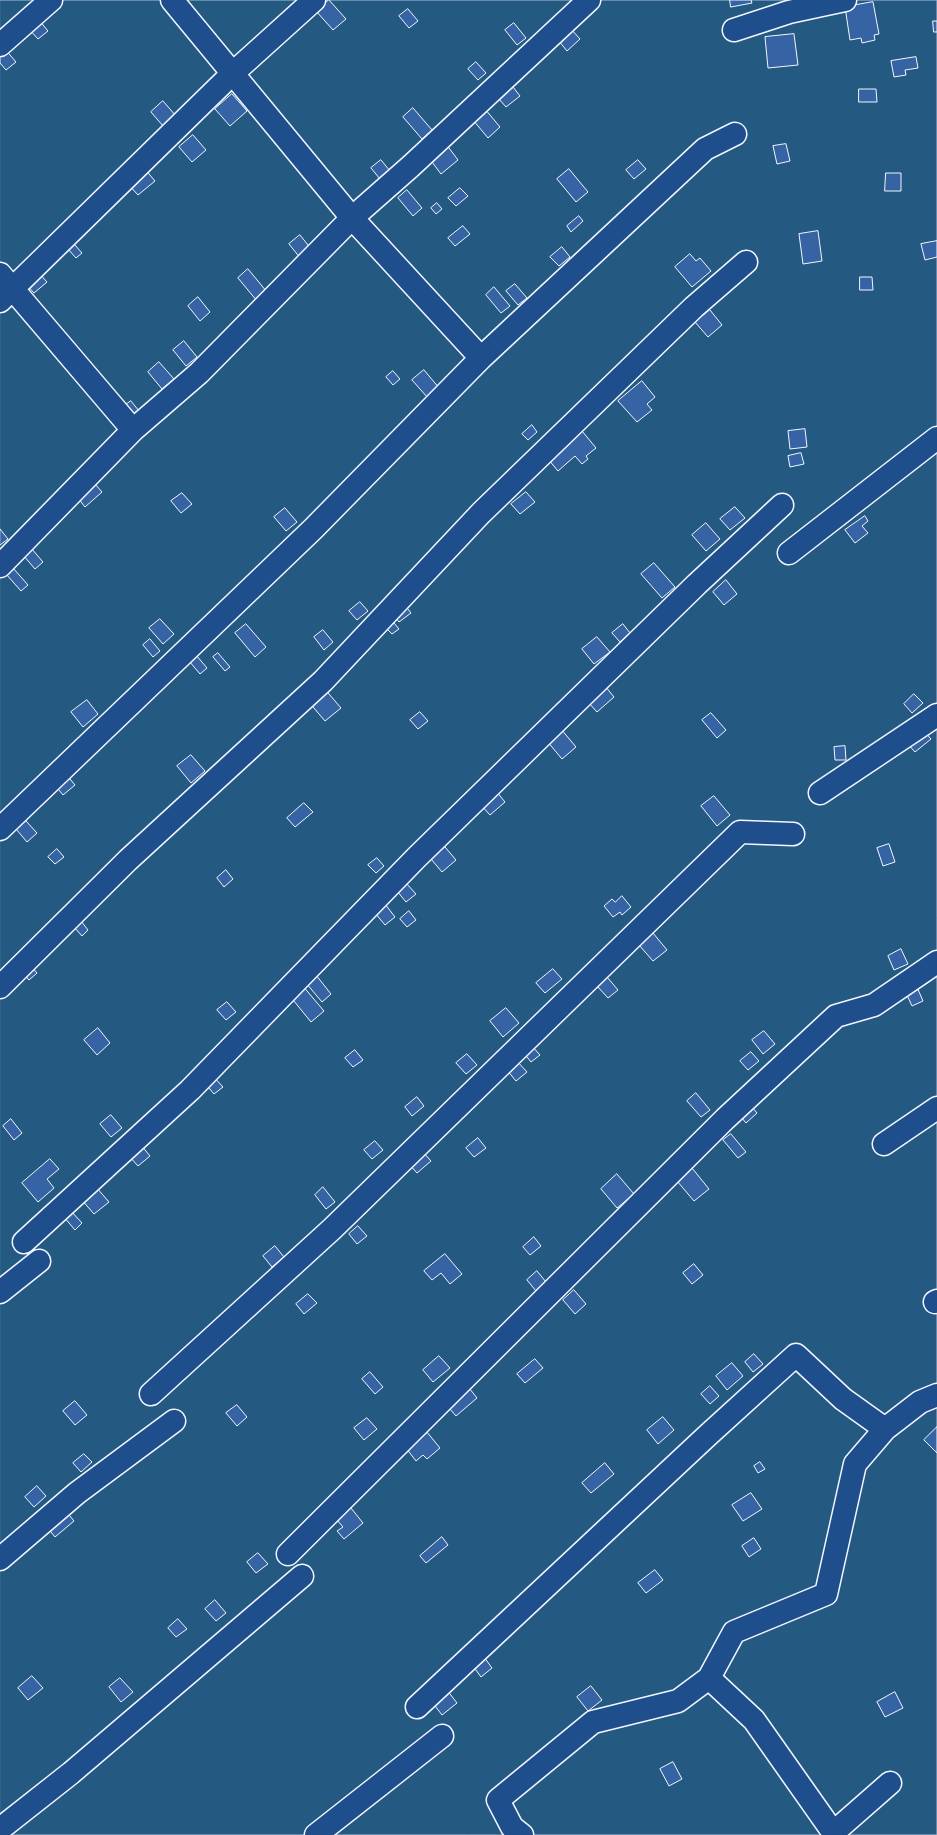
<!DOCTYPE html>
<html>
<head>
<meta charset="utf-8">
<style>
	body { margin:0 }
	canvas { display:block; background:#1f4e8c }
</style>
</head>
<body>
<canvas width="937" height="1835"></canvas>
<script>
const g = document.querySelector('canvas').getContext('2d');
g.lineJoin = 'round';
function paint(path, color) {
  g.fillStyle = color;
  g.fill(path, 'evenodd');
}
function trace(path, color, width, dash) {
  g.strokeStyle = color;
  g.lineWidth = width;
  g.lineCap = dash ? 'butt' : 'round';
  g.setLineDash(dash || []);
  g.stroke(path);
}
const green = new Path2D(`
	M 0,0 L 937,0 L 937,1835 L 0,1835 Z`);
const building = new Path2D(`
	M 329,0 L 346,19 L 333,30 L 316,11 Z
	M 730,0 L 751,0 L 752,3 L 731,7 Z
	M 873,2 L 879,34 L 874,35 L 875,40 L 862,43 L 861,38 L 850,40 L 845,7 Z
	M 408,9 L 418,21 L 409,28 L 399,16 Z
	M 39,20 L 48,31 L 38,39 L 29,29 Z
	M 933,21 L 937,21 L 937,32 L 934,32 Z
	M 514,23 L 526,38 L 517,45 L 505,30 Z
	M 571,29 L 580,39 L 567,51 L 558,40 Z
	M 794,34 L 798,65 L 768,68 L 765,37 Z
	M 4,48 L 16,62 L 6,70 L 0,63 L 0,52 Z
	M 916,57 L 918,68 L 905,70 L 906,75 L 894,77 L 891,61 Z
	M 476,62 L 486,73 L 478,80 L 468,69 Z
	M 513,87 L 520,96 L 506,107 L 499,99 Z
	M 859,89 L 876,89 L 877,102 L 859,102 Z
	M 232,94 L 247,111 L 230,126 L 215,109 Z
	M 163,101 L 176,116 L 163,126 L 151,112 Z
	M 413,108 L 432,130 L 422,139 L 403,117 Z
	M 485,109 L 500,127 L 488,138 L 473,120 Z
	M 193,135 L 206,150 L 192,162 L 179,147 Z
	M 446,144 L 458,160 L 441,174 L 429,158 Z
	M 786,144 L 790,161 L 777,164 L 773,146 Z
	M 381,160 L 390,171 L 380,179 L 371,168 Z
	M 638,160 L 646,169 L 634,179 L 626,170 Z
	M 144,168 L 155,181 L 138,195 L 127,183 Z
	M 569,169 L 588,192 L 576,202 L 557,179 Z
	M 886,173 L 901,173 L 901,191 L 885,191 Z
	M 460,188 L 468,196 L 456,206 L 448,198 Z
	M 407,190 L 422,208 L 413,216 L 398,198 Z
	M 437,203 L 442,209 L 436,214 L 431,208 Z
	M 579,216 L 583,221 L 571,232 L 567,226 Z
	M 463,226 L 470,234 L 455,246 L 448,238 Z
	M 818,231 L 822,261 L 803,264 L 799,234 Z
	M 300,235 L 312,250 L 301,259 L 289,244 Z
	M 937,241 L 937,257 L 925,260 L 921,244 Z
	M 74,244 L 82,253 L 76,258 L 68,249 Z
	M 562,247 L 570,257 L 559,266 L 550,257 Z
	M 690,254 L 696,261 L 700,258 L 711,271 L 692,287 L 675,267 Z
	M 248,269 L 267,292 L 257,301 L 238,278 Z
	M 38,272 L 47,282 L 34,293 L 25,283 Z
	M 860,277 L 872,277 L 873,290 L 860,290 Z
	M 515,284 L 527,298 L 518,305 L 506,291 Z
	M 494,287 L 510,306 L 501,313 L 486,295 Z
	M 198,297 L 210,312 L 200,321 L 188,306 Z
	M 710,310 L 722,325 L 708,337 L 695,322 Z
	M 184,341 L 197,357 L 186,366 L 173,350 Z
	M 159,362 L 174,379 L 162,389 L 148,372 Z
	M 424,370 L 440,389 L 428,398 L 412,380 Z
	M 393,371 L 400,379 L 393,385 L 386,377 Z
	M 642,381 L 655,397 L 647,404 L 652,410 L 637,422 L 618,401 Z
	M 131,401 L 139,411 L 132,417 L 123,407 Z
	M 532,425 L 537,432 L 528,440 L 522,434 Z
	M 805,429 L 807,447 L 790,449 L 788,431 Z
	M 582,431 L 596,448 L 586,456 L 588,459 L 582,464 L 575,456 L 558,471 L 548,459 Z
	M 801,453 L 804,464 L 790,467 L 788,456 Z
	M 95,484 L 102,492 L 85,507 L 78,498 Z
	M 526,492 L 535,502 L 520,514 L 511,504 Z
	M 182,493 L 192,504 L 181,513 L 171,501 Z
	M 735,507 L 745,518 L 730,530 L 720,519 Z
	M 285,508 L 297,522 L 286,531 L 274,517 Z
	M 865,516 L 868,521 L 862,526 L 868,533 L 855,543 L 845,530 Z
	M 706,523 L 720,539 L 706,551 L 692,535 Z
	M 0,529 L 8,539 L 0,545 Z
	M 31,548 L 43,562 L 35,569 L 23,555 Z
	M 654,563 L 675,587 L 662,598 L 641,574 Z
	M 13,568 L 28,585 L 21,591 L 6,574 Z
	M 726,580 L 737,594 L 724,605 L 713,592 Z
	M 360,602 L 368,611 L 357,620 L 349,611 Z
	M 404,604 L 411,613 L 399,622 L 393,614 Z
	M 389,617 L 399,629 L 392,634 L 387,629 Z
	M 160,619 L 174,634 L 163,644 L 149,628 Z
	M 246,624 L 266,647 L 255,657 L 235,633 Z
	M 623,624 L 630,633 L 620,642 L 612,633 Z
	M 323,630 L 333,642 L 324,650 L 314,637 Z
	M 597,637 L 610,652 L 594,664 L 582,649 Z
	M 150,639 L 160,651 L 153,657 L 143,645 Z
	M 218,653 L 230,667 L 225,671 L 213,657 Z
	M 196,655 L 207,668 L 200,674 L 189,661 Z
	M 605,686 L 614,697 L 597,712 L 587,701 Z
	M 323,687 L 341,708 L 325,721 L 307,700 Z
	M 914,694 L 923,703 L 912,713 L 904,704 Z
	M 87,700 L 98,714 L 83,727 L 71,712 Z
	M 420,712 L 428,721 L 418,729 L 410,720 Z
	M 711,713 L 726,730 L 717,738 L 702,720 Z
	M 561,729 L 576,747 L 562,759 L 547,741 Z
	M 922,729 L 931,739 L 915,752 L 906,742 Z
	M 845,746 L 846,760 L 835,760 L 834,747 Z
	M 191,755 L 205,771 L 191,783 L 177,766 Z
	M 66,774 L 75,785 L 63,795 L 54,784 Z
	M 496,791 L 505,802 L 490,815 L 480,804 Z
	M 714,796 L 730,815 L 717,826 L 701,806 Z
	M 304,803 L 313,812 L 295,827 L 287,818 Z
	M 26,821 L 37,833 L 27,842 L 16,829 Z
	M 889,844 L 895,862 L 883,866 L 877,848 Z
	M 445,847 L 456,860 L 442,872 L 431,859 Z
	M 57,849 L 64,857 L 55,864 L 48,857 Z
	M 377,858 L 384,866 L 376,873 L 368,865 Z
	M 226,870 L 233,879 L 224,887 L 217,878 Z
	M 406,883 L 416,894 L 406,902 L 397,891 Z
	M 622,896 L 631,907 L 622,915 L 620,912 L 613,917 L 604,906 L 612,899 L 615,902 Z
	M 385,904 L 395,917 L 385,925 L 375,913 Z
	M 409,911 L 416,920 L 407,927 L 400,919 Z
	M 81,921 L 88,930 L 82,936 L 74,927 Z
	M 653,933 L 667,950 L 653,961 L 639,945 Z
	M 901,949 L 908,964 L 894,970 L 888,956 Z
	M 30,965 L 37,973 L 29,980 L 22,972 Z
	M 553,969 L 562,979 L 545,993 L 536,983 Z
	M 316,975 L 331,994 L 322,1002 L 306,983 Z
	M 607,977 L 618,990 L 608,998 L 597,986 Z
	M 302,985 L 324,1011 L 311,1022 L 289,995 Z
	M 917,987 L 923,1001 L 912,1006 L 906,993 Z
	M 227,1002 L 236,1012 L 226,1020 L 217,1010 Z
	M 506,1008 L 519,1023 L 503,1037 L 490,1021 Z
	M 98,1028 L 110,1043 L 97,1055 L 84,1040 Z
	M 764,1031 L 775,1044 L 763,1054 L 752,1040 Z
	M 531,1045 L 540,1055 L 531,1062 L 523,1052 Z
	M 355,1050 L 363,1060 L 353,1067 L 345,1058 Z
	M 751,1052 L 759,1061 L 748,1070 L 740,1061 Z
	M 467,1054 L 477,1065 L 466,1074 L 456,1063 Z
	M 516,1060 L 527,1072 L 516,1081 L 506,1069 Z
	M 211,1074 L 223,1087 L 214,1094 L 203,1081 Z
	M 696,1093 L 710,1110 L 701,1117 L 687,1101 Z
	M 417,1097 L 424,1106 L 412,1116 L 405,1107 Z
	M 752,1107 L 757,1113 L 746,1123 L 741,1117 Z
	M 111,1115 L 122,1128 L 111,1137 L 100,1124 Z
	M 11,1119 L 22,1133 L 14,1140 L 3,1126 Z
	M 731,1134 L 746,1152 L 738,1158 L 723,1140 Z
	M 478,1138 L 486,1148 L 474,1157 L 466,1148 Z
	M 375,1141 L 383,1150 L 372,1159 L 364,1150 Z
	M 141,1145 L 150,1156 L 138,1166 L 128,1155 Z
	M 423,1152 L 431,1161 L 417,1173 L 409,1164 Z
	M 50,1159 L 59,1169 L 47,1179 L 54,1188 L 38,1202 L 22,1183 Z
	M 692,1168 L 709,1189 L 694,1201 L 677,1181 Z
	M 617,1174 L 634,1194 L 617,1208 L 601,1189 Z
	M 96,1187 L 109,1202 L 94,1214 L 81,1199 Z
	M 323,1187 L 335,1202 L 326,1209 L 315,1195 Z
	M 70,1210 L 82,1223 L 75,1230 L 63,1216 Z
	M 358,1226 L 367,1236 L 357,1244 L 349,1234 Z
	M 534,1237 L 541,1246 L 530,1255 L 523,1247 Z
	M 275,1246 L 284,1257 L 272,1267 L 263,1256 Z
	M 445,1254 L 462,1274 L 450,1284 L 441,1273 L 432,1280 L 424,1271 Z
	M 694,1264 L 703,1275 L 692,1284 L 683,1273 Z
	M 537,1271 L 546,1282 L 536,1291 L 527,1280 Z
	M 574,1290 L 586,1304 L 575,1314 L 563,1300 Z
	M 308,1294 L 317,1303 L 304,1314 L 296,1304 Z
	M 754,1354 L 763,1364 L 753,1372 L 745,1362 Z
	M 439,1356 L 450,1368 L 433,1382 L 423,1370 Z
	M 535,1359 L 543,1368 L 525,1383 L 517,1374 Z
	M 732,1363 L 743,1376 L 727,1390 L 716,1376 Z
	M 370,1372 L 383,1387 L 375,1394 L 362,1379 Z
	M 466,1384 L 477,1398 L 456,1416 L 444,1402 Z
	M 710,1386 L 719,1396 L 710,1404 L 701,1394 Z
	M 75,1401 L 87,1415 L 75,1425 L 63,1411 Z
	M 237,1405 L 247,1417 L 237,1426 L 226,1413 Z
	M 663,1417 L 674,1430 L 658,1444 L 647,1430 Z
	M 367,1418 L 377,1429 L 364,1440 L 354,1428 Z
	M 937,1427 L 937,1453 L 924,1440 Z
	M 426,1431 L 440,1448 L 427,1459 L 423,1455 L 416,1461 L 406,1448 Z
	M 84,1454 L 92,1462 L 81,1472 L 73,1463 Z
	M 760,1462 L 765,1469 L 758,1473 L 754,1466 Z
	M 605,1463 L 614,1474 L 591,1493 L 582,1483 Z
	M 37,1486 L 46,1496 L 34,1507 L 25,1497 Z
	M 751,1493 L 762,1509 L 743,1521 L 732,1505 Z
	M 351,1508 L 363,1523 L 344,1539 L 337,1531 L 343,1527 L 337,1520 Z
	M 66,1511 L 74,1521 L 55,1537 L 47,1527 Z
	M 442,1537 L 448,1545 L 426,1563 L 420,1556 Z
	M 754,1538 L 761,1549 L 749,1557 L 742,1546 Z
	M 258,1553 L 268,1564 L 256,1573 L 247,1562 Z
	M 655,1570 L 663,1580 L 646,1593 L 638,1583 Z
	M 215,1600 L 226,1613 L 216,1621 L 205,1609 Z
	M 178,1619 L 187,1629 L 176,1637 L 168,1628 Z
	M 484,1657 L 492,1668 L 481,1677 L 473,1666 Z
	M 32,1676 L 43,1688 L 28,1700 L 18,1688 Z
	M 120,1678 L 133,1692 L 121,1702 L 109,1687 Z
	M 591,1686 L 602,1700 L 588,1711 L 577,1697 Z
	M 447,1690 L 457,1703 L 442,1715 L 432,1702 Z
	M 895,1692 L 903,1708 L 885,1717 L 877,1702 Z
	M 673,1762 L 682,1779 L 669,1786 L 660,1769 Z`);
const minor = new Path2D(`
	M 172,0 L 352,218 L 481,358
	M 734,30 L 789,12 L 845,0
	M 0,45 L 51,0
	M 0,274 L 133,430
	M 0,301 L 232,74 L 314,0
	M 789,553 L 937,438
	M 0,566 L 133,430 L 199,373 L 352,218 L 411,166 L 589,0
	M 820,793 L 937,715
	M 0,829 L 313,529 L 481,358 L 705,149 L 735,134
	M 0,987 L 128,860 L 323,681 L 481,513 L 694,307 L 746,262
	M 884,1144 L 937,1108
	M 24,1242 L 190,1090 L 417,857 L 697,584 L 782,505
	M 0,1292 L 39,1261
	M 935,1302 L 937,1301
	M 151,1394 L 332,1229 L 740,832 L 793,834
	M 288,1554 L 725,1119 L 836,1016 L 874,1005 L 937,962
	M 0,1559 L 77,1493 L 174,1421
	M 709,1678 L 754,1720 L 835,1835
	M 417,1707 L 708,1435 L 796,1355 L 843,1399 L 885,1429
	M 0,1829 L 71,1773 L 302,1576
	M 833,1833 L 890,1783
	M 316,1835 L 442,1736
	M 522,1835 L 512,1827 L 498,1800 L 593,1722 L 678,1701 L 709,1678 L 734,1632 L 826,1594 L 855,1464 L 885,1429 L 920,1402 L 937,1395`);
paint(green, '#245a82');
trace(green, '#a8bbd7', 1);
paint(building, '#3563a3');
trace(building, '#f2f6ff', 1);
trace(minor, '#f2f6ff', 25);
trace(minor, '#1f4e8c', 22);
</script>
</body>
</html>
